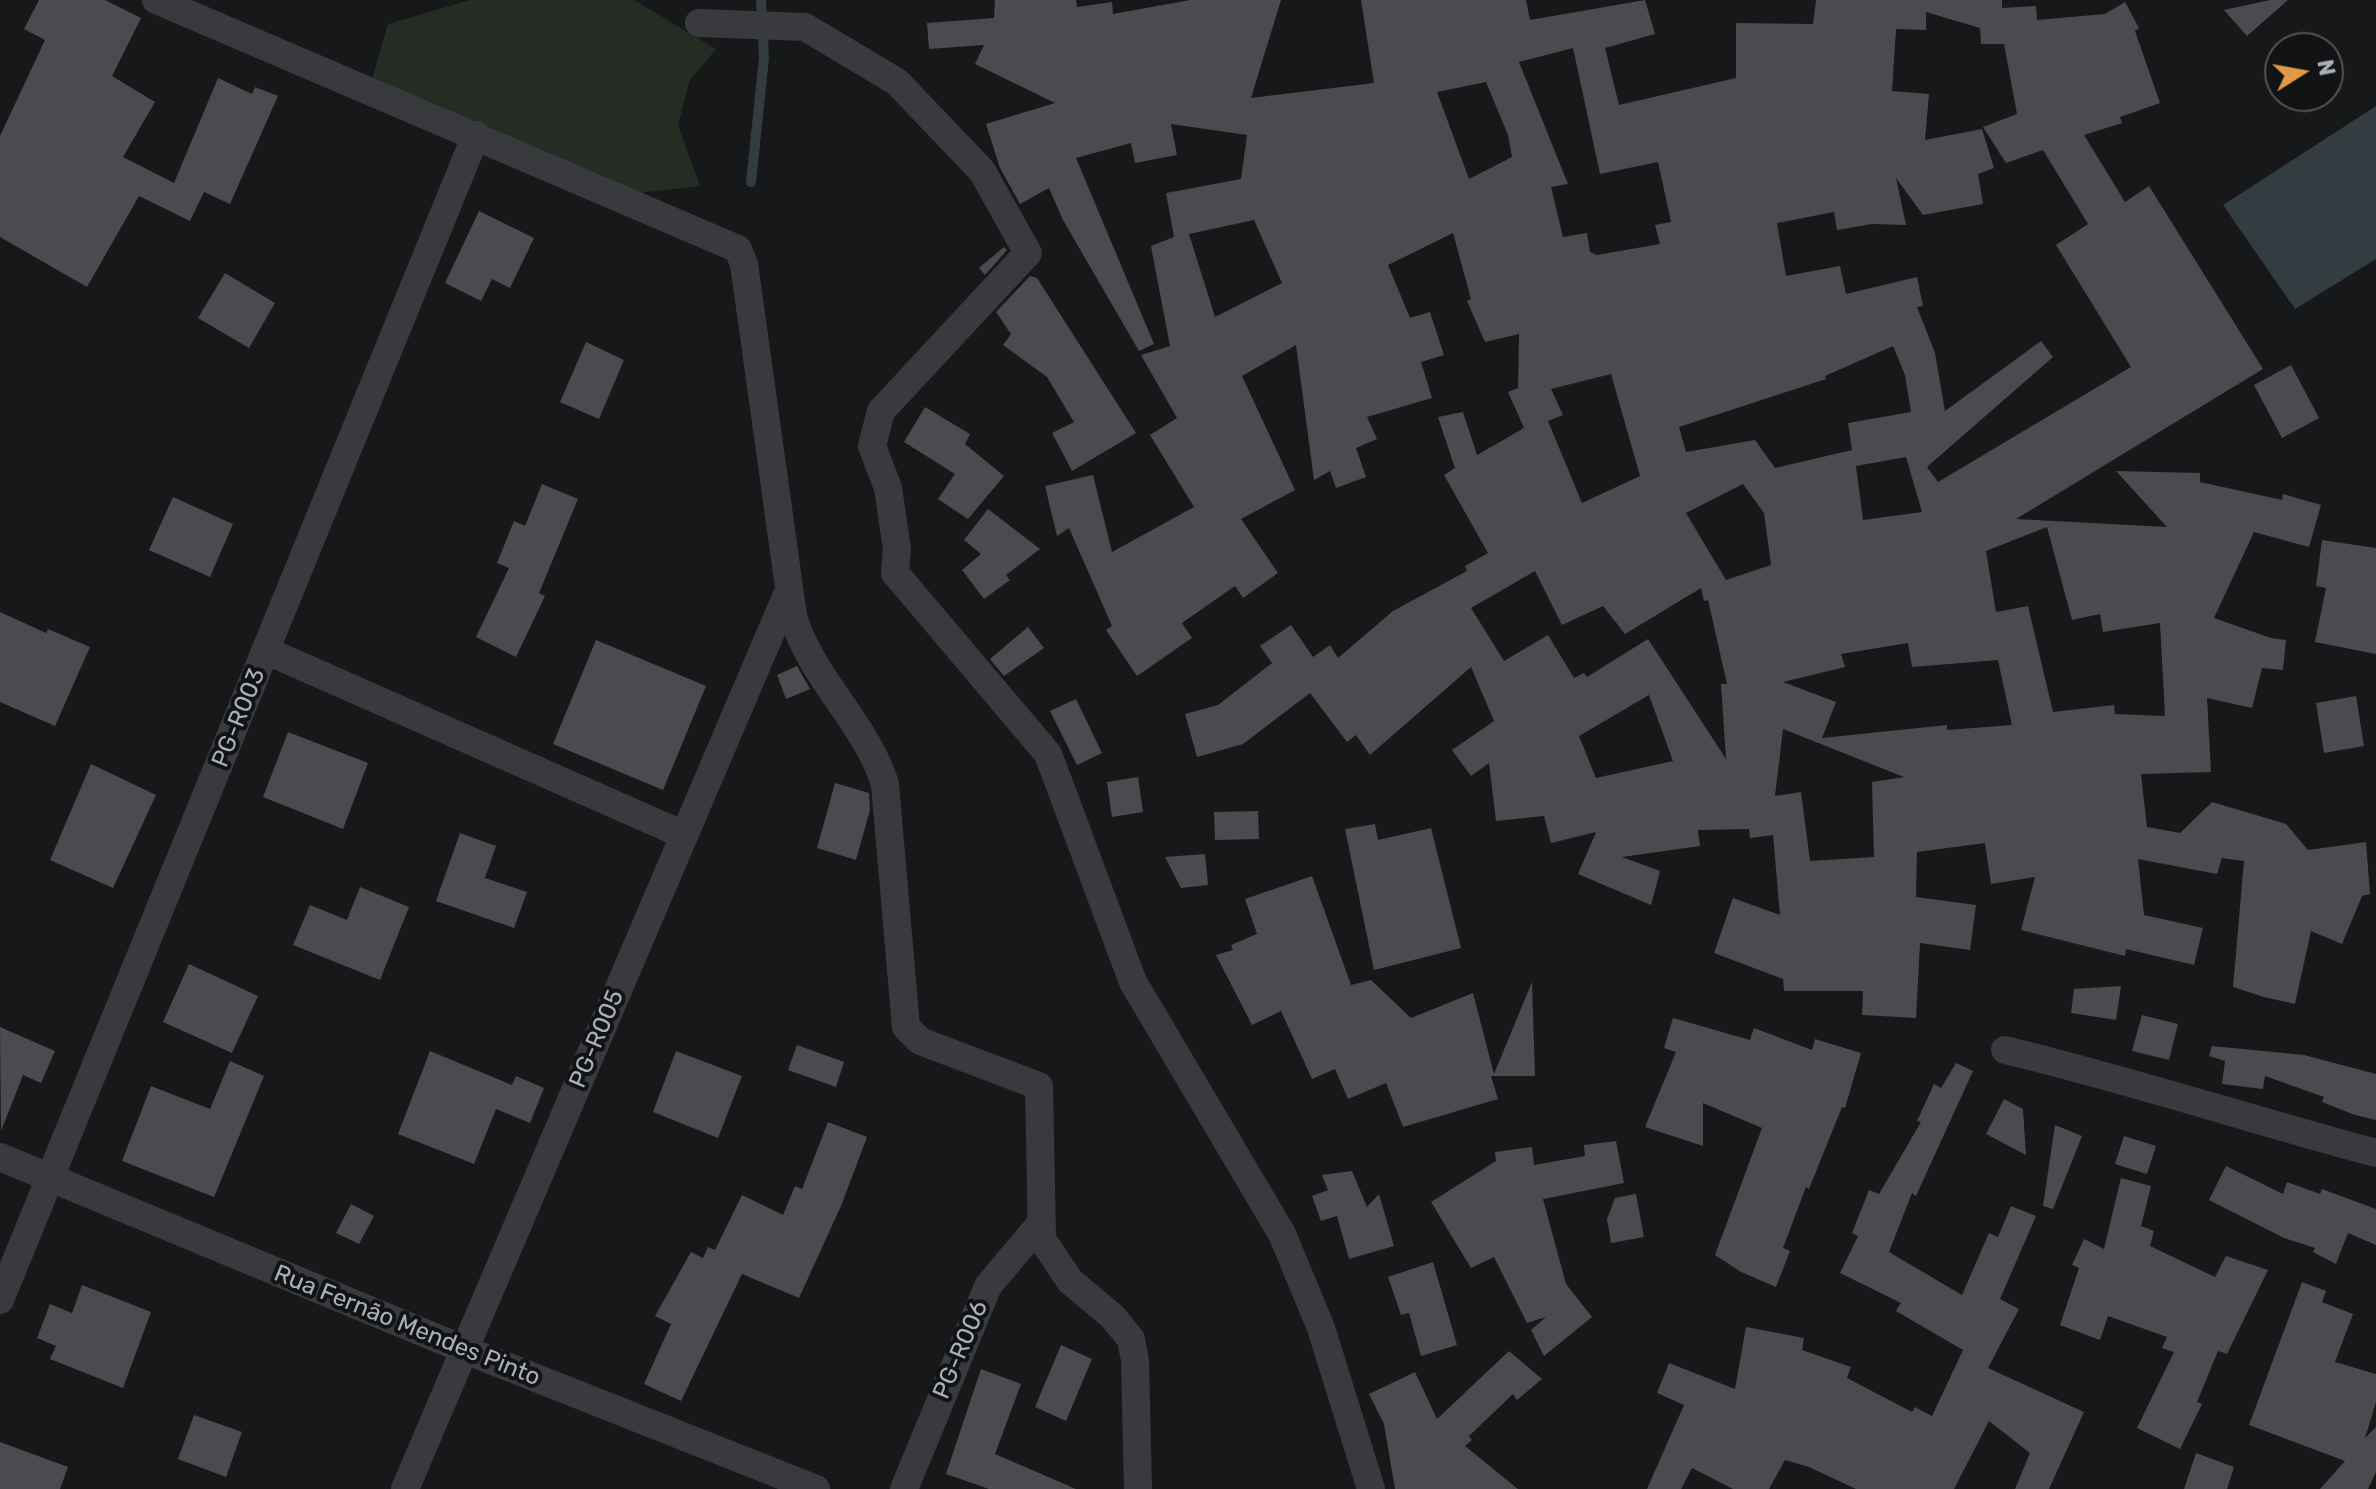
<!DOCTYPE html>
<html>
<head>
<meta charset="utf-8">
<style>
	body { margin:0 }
	#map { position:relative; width:2376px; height:1489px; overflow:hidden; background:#171819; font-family:Rubik,sans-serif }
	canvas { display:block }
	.north { position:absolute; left:2264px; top:32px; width:80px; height:80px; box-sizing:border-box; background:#121314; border:2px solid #4f5256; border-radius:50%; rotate:79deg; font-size:22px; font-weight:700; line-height:32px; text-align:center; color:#abb0b8 }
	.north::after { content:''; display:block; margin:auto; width:28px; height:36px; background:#e19847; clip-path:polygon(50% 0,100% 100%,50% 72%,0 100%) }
</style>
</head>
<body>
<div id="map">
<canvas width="2376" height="1489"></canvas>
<div class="north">N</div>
</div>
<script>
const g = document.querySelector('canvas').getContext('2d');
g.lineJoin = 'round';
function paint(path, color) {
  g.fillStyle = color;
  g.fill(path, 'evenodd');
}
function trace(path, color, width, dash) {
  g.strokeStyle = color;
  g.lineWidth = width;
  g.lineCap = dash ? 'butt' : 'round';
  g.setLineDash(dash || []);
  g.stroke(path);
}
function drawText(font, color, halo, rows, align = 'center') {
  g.font = font + ' Rubik,sans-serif';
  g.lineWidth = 8;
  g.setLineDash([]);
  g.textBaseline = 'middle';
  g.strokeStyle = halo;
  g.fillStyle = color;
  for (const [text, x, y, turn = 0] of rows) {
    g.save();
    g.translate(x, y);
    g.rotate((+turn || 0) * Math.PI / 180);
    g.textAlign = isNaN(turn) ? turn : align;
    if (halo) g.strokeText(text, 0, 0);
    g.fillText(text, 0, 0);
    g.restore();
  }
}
const green = new Path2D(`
	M 470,0 L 634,0 L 716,49 L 690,80 L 678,125 L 700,186 L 614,196 L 371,82 L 388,24 Z`);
const water = new Path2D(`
	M 2376,106 L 2376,259 L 2295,309 L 2223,205 Z`);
const stream = new Path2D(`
	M 751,182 L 764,58 L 761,0`);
const building = new Path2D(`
	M 39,0 L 105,0 L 141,18 L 112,76 L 155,102 L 123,157 L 174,183 L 218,78 L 252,94 L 255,87 L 278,96 L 230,204 L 204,192 L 190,221 L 139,196 L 87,287 L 0,237 L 0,136 L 45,40 L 24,29 Z
	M 995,0 L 1076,0 L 1077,7 L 1112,2 L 1113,14 L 1190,0 L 1281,0 L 1251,98 L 1374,83 L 1361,0 L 1526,0 L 1530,20 L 1645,0 L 1655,34 L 1605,48 L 1619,105 L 1736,78 L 1736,23 L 1813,24 L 1816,0 L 2002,0 L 2002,8 L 2036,6 L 2037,20 L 2105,14 L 2125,2 L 2139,28 L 2135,31 L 2160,103 L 2120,117 L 2122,123 L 2084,135 L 2125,202 L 2149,186 L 2263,369 L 2016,519 L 2167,527 L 2116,471 L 2200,473 L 2200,482 L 2282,500 L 2283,494 L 2321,505 L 2309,547 L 2254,532 L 2214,618 L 2271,638 L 2286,640 L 2283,670 L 2262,668 L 2252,708 L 2207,698 L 2211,772 L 2141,774 L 2147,827 L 2180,833 L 2212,802 L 2286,824 L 2308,850 L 2366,842 L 2370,894 L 2362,896 L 2342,944 L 2311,931 L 2295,1004 L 2264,997 L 2233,987 L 2244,861 L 2222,858 L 2217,874 L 2138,859 L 2144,915 L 2203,928 L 2194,965 L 2126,949 L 2125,956 L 2021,930 L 2035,877 L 1991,884 L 1985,843 L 1917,852 L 1916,897 L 1976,905 L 1970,950 L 1920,943 L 1916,1018 L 1862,1015 L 1863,991 L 1784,991 L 1783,979 L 1714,953 L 1733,898 L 1780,915 L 1773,835 L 1750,838 L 1749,829 L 1698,830 L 1700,846 L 1622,857 L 1660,871 L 1651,905 L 1578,874 L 1596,832 L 1551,843 L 1544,816 L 1496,821 L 1489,763 L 1471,776 L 1452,750 L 1494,721 L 1471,667 L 1370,755 L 1356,735 L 1347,742 L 1310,693 L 1243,744 L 1197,757 L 1185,714 L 1218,705 L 1272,663 L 1260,646 L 1291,625 L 1313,657 L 1330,645 L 1338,658 L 1393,611 L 1467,571 L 1465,566 L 1488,553 L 1444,475 L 1455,468 L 1438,417 L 1463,412 L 1477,455 L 1524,428 L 1508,392 L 1518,388 L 1519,334 L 1485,342 L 1467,301 L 1471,299 L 1453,233 L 1388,265 L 1410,318 L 1430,312 L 1444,355 L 1421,362 L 1432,398 L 1367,417 L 1377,439 L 1356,448 L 1366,477 L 1336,488 L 1330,471 L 1314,480 L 1296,345 L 1242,376 L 1295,490 L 1241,519 L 1278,573 L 1243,598 L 1235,586 L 1182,623 L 1192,638 L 1137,676 L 1106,630 L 1112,626 L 1069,528 L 1057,536 L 1045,486 L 1093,475 L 1112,552 L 1194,507 L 1150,435 L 1177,418 L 1141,355 L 1170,346 L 1151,246 L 1174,237 L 1166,193 L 1241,179 L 1247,135 L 1171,124 L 1177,155 L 1135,163 L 1131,143 L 1076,158 L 1154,344 L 1139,351 L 1063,220 L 1049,188 L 1020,204 L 1000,168 L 986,124 L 1055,103 L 975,64 L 984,45 L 929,49 L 927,23 L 994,18 ZM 1926,12 L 1980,28 L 1981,44 L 2004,44 L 2017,114 L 1983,127 L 2006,163 L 2043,150 L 2088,224 L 2056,245 L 2131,367 L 1938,482 L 1927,467 L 2053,357 L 2041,341 L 1945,411 L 1935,353 L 1917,307 L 1923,306 L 1917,277 L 1846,294 L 1840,266 L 1786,276 L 1777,223 L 1834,212 L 1837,230 L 1872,224 L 1906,225 L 1896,178 L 1923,215 L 1983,204 L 1978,174 L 1994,168 L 1982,129 L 1925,140 L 1929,94 L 1892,91 L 1896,29 L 1926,30 ZM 1573,48 L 1600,174 L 1658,162 L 1671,222 L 1655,225 L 1660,244 L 1597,255 L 1590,252 L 1587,233 L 1563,237 L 1551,187 L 1568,184 L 1519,62 ZM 1486,82 L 1508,135 L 1512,157 L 1469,179 L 1437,92 ZM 1254,220 L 1282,283 L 1215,317 L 1189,234 ZM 1893,346 L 1905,375 L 1911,412 L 1848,423 L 1852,450 L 1775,468 L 1755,440 L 1686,452 L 1679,427 L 1826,379 L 1825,376 ZM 1611,374 L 1640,476 L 1582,503 L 1548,421 L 1563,415 L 1551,389 ZM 1906,457 L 1922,512 L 1863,520 L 1856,466 ZM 1743,484 L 1764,513 L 1771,565 L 1726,580 L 1686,513 ZM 2047,527 L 2072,620 L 2100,614 L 2103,632 L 2160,623 L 2165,716 L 2115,714 L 2114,705 L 2053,712 L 2028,606 L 1996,612 L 1986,551 ZM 1535,571 L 1562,625 L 1603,606 L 1625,634 L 1701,588 L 1704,601 L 1708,600 L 1727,684 L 1721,684 L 1726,759 L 1648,639 L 1587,677 L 1584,673 L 1574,678 L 1548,635 L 1504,661 L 1471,608 ZM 1908,643 L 1912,667 L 1998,660 L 2012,725 L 1947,730 L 1947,725 L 1822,738 L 1836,702 L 1783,682 L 1845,667 L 1841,654 ZM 1649,695 L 1673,761 L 1596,778 L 1579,736 ZM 1783,729 L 1904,777 L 1872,782 L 1874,857 L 1810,861 L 1801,792 L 1775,796 Z
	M 2270,0 L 2288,0 L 2247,36 L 2224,10 Z
	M 479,211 L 534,238 L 510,288 L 492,279 L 481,301 L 445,283 Z
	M 1004,247 L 1007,250 L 985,275 L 979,268 Z
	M 225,273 L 275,303 L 249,348 L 198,318 Z
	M 1030,276 L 1037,278 L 1136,433 L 1072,471 L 1052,433 L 1074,422 L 1047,377 L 1003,345 L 1011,334 L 996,312 Z
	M 586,342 L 624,360 L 599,419 L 560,402 Z
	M 2291,365 L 2319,418 L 2282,438 L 2254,385 Z
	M 925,407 L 970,434 L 965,444 L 1004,476 L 968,519 L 938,499 L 955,474 L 904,442 Z
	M 542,484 L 578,499 L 539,593 L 545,596 L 516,657 L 476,637 L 509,568 L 497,563 L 514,521 L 525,526 Z
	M 173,497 L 233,524 L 210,577 L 149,550 Z
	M 988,509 L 1040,549 L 1006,575 L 1010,580 L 984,599 L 962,570 L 981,554 L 964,540 Z
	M 2322,540 L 2376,548 L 2376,654 L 2315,642 L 2326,588 L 2316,586 Z
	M 0,612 L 46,633 L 48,629 L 90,647 L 55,726 L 0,702 Z
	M 1028,627 L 1044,648 L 1004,676 L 990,659 Z
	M 596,640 L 706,686 L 663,790 L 553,744 Z
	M 797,666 L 810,689 L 786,699 L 777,675 Z
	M 2356,696 L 2364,746 L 2324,753 L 2316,703 Z
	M 1076,699 L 1102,753 L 1077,765 L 1050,711 Z
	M 288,732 L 368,763 L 343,829 L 263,797 Z
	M 91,764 L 156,795 L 113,888 L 50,860 Z
	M 1138,777 L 1143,812 L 1112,817 L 1107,782 Z
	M 835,783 L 869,793 L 870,810 L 856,860 L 817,848 Z
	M 1258,811 L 1259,839 L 1215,840 L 1214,812 Z
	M 1375,824 L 1378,840 L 1431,828 L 1461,948 L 1374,970 L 1345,829 Z
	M 460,833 L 496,846 L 485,878 L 527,892 L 514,928 L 436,901 Z
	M 1205,854 L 1208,885 L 1181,888 L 1165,857 Z
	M 1312,876 L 1351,985 L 1371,980 L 1411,1018 L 1473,993 L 1494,1074 L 1532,982 L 1535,1076 L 1491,1076 L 1498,1099 L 1403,1127 L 1386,1083 L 1348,1099 L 1335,1069 L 1312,1079 L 1281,1011 L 1252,1025 L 1216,955 L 1233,950 L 1231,945 L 1257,934 L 1245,899 Z
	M 360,887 L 409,907 L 380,980 L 293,945 L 310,905 L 347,920 Z
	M 189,964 L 258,996 L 232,1053 L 163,1022 Z
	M 2121,986 L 2116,1020 L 2071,1013 L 2074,989 Z
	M 2142,1015 L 2178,1024 L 2169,1060 L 2132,1051 Z
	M 1673,1018 L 1750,1040 L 1754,1028 L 1812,1050 L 1815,1039 L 1861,1053 L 1845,1108 L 1842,1107 L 1809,1189 L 1806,1187 L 1783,1248 L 1790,1251 L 1776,1287 L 1741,1272 L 1715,1255 L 1762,1128 L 1703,1103 L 1703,1146 L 1645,1127 L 1676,1052 L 1664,1048 Z
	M 0,1027 L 55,1051 L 41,1083 L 23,1075 L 1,1131 Z
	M 797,1045 L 844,1062 L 836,1087 L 788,1070 Z
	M 2212,1046 L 2304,1055 L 2376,1074 L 2376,1120 L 2355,1115 L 2322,1102 L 2324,1097 L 2265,1076 L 2263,1089 L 2222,1084 L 2225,1061 L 2209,1056 Z
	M 430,1051 L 512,1085 L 516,1076 L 544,1088 L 530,1123 L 496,1109 L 474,1164 L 398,1134 Z
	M 676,1051 L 742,1076 L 718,1138 L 653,1112 Z
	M 230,1061 L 264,1076 L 214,1197 L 122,1161 L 151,1086 L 210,1109 Z
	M 1956,1063 L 1973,1071 L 1916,1196 L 1912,1193 L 1889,1252 L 1962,1295 L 1989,1233 L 1998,1237 L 2011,1206 L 2036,1216 L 2000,1299 L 2019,1309 L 1988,1368 L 2084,1412 L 2049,1489 L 2015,1489 L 2030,1453 L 1989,1421 L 1954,1489 L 1856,1489 L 1809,1467 L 1785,1460 L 1769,1489 L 1733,1489 L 1692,1468 L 1681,1489 L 1647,1489 L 1684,1405 L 1657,1393 L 1669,1363 L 1735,1389 L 1746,1327 L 1804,1338 L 1802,1350 L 1851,1367 L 1847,1378 L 1912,1412 L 1915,1407 L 1932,1416 L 1963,1350 L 1896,1311 L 1901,1303 L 1840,1273 L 1858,1236 L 1852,1233 L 1869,1190 L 1879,1194 L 1921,1122 L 1917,1121 L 1934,1084 L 1941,1088 Z
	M 2004,1099 L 2023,1109 L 2026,1155 L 1986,1134 Z
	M 828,1122 L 867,1137 L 841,1206 L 799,1298 L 742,1274 L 681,1401 L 644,1384 L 671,1324 L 655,1316 L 691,1252 L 703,1258 L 708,1247 L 715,1250 L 742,1195 L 783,1215 L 795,1186 L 802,1189 Z
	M 2055,1125 L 2082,1136 L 2053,1209 L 2043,1206 Z
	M 2124,1136 L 2156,1146 L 2147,1174 L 2115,1164 Z
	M 1616,1141 L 1624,1183 L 1543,1199 L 1566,1284 L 1592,1317 L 1544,1356 L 1531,1330 L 1546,1317 L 1527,1323 L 1494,1257 L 1471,1268 L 1431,1202 L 1496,1161 L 1495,1152 L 1532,1147 L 1534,1165 L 1585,1156 L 1584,1145 Z
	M 2226,1166 L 2283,1194 L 2287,1182 L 2320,1194 L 2322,1189 L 2376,1209 L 2376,1245 L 2348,1233 L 2336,1264 L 2313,1252 L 2315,1248 L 2284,1238 L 2209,1200 Z
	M 1352,1171 L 1367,1207 L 1379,1194 L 1394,1246 L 1349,1259 L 1337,1216 L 1321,1221 L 1312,1196 L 1328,1190 L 1322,1175 Z
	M 2121,1178 L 2151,1186 L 2141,1226 L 2154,1231 L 2150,1246 L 2215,1277 L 2226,1256 L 2268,1270 L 2227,1354 L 2218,1351 L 2197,1402 L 2202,1404 L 2180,1449 L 2137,1428 L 2174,1352 L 2162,1348 L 2167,1337 L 2108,1316 L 2100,1340 L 2060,1325 L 2079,1268 L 2072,1265 L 2084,1239 L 2104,1249 Z
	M 1636,1194 L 1644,1237 L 1611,1243 L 1607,1219 L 1615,1198 Z
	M 351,1204 L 374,1216 L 359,1244 L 336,1233 Z
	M 1433,1262 L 1457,1345 L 1421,1356 L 1409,1313 L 1401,1315 L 1388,1277 Z
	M 2302,1282 L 2326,1291 L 2322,1302 L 2353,1314 L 2335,1362 L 2376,1374 L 2376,1402 L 2365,1438 L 2376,1427 L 2376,1472 L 2368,1489 L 2320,1489 L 2345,1461 L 2249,1425 Z
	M 82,1285 L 151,1312 L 123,1388 L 50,1359 L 56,1346 L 37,1338 L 50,1304 L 72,1313 Z
	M 1061,1345 L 1092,1359 L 1066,1421 L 1035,1407 Z
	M 1509,1351 L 1542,1379 L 1517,1400 L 1513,1394 L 1469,1436 L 1472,1440 L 1465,1446 L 1518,1489 L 1395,1489 L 1384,1424 L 1369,1394 L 1415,1372 L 1437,1419 Z
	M 981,1369 L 1021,1384 L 995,1454 L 1076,1489 L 989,1489 L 946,1474 Z
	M 194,1415 L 242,1432 L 226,1477 L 178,1459 Z
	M 0,1442 L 68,1467 L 60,1489 L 0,1489 Z
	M 2196,1453 L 2234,1467 L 2227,1489 L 2184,1489 Z`);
const minor = new Path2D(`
	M 156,0 L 738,249 L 744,264 L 793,616 C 811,678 866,723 885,784 L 906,1027 L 920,1041 L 1039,1086 L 1042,1239 L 1070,1281 L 1112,1316 L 1131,1339 L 1135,1360 L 1138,1489
	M 699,23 L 805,27 L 897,82 L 982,171 L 1028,253 L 881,411 L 872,446 L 888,488 L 897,549 L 895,573 L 1048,754 L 1133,982 L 1282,1234 L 1321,1328 L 1371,1489
	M 267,651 L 684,835
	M 2005,1050 C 2130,1080 2252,1120 2376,1153
	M 0,1157 L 463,1349 L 816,1489
	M 0,1300 L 476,135
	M 405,1489 L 789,590
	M 904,1489 L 988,1286 L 1041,1223`);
const streetNames = [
	["PG-R003",239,718,-68],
	["PG-R005",597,1039,-67],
	["Rua Fernão Mendes Pinto",407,1326,22],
	["PG-R006",961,1350,-67]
];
paint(green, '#242c24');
paint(water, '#323c41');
trace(stream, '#323c41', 10);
paint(building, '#494b4e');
trace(minor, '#393a3e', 28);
drawText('24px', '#abb0b8', '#121314', streetNames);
</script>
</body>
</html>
